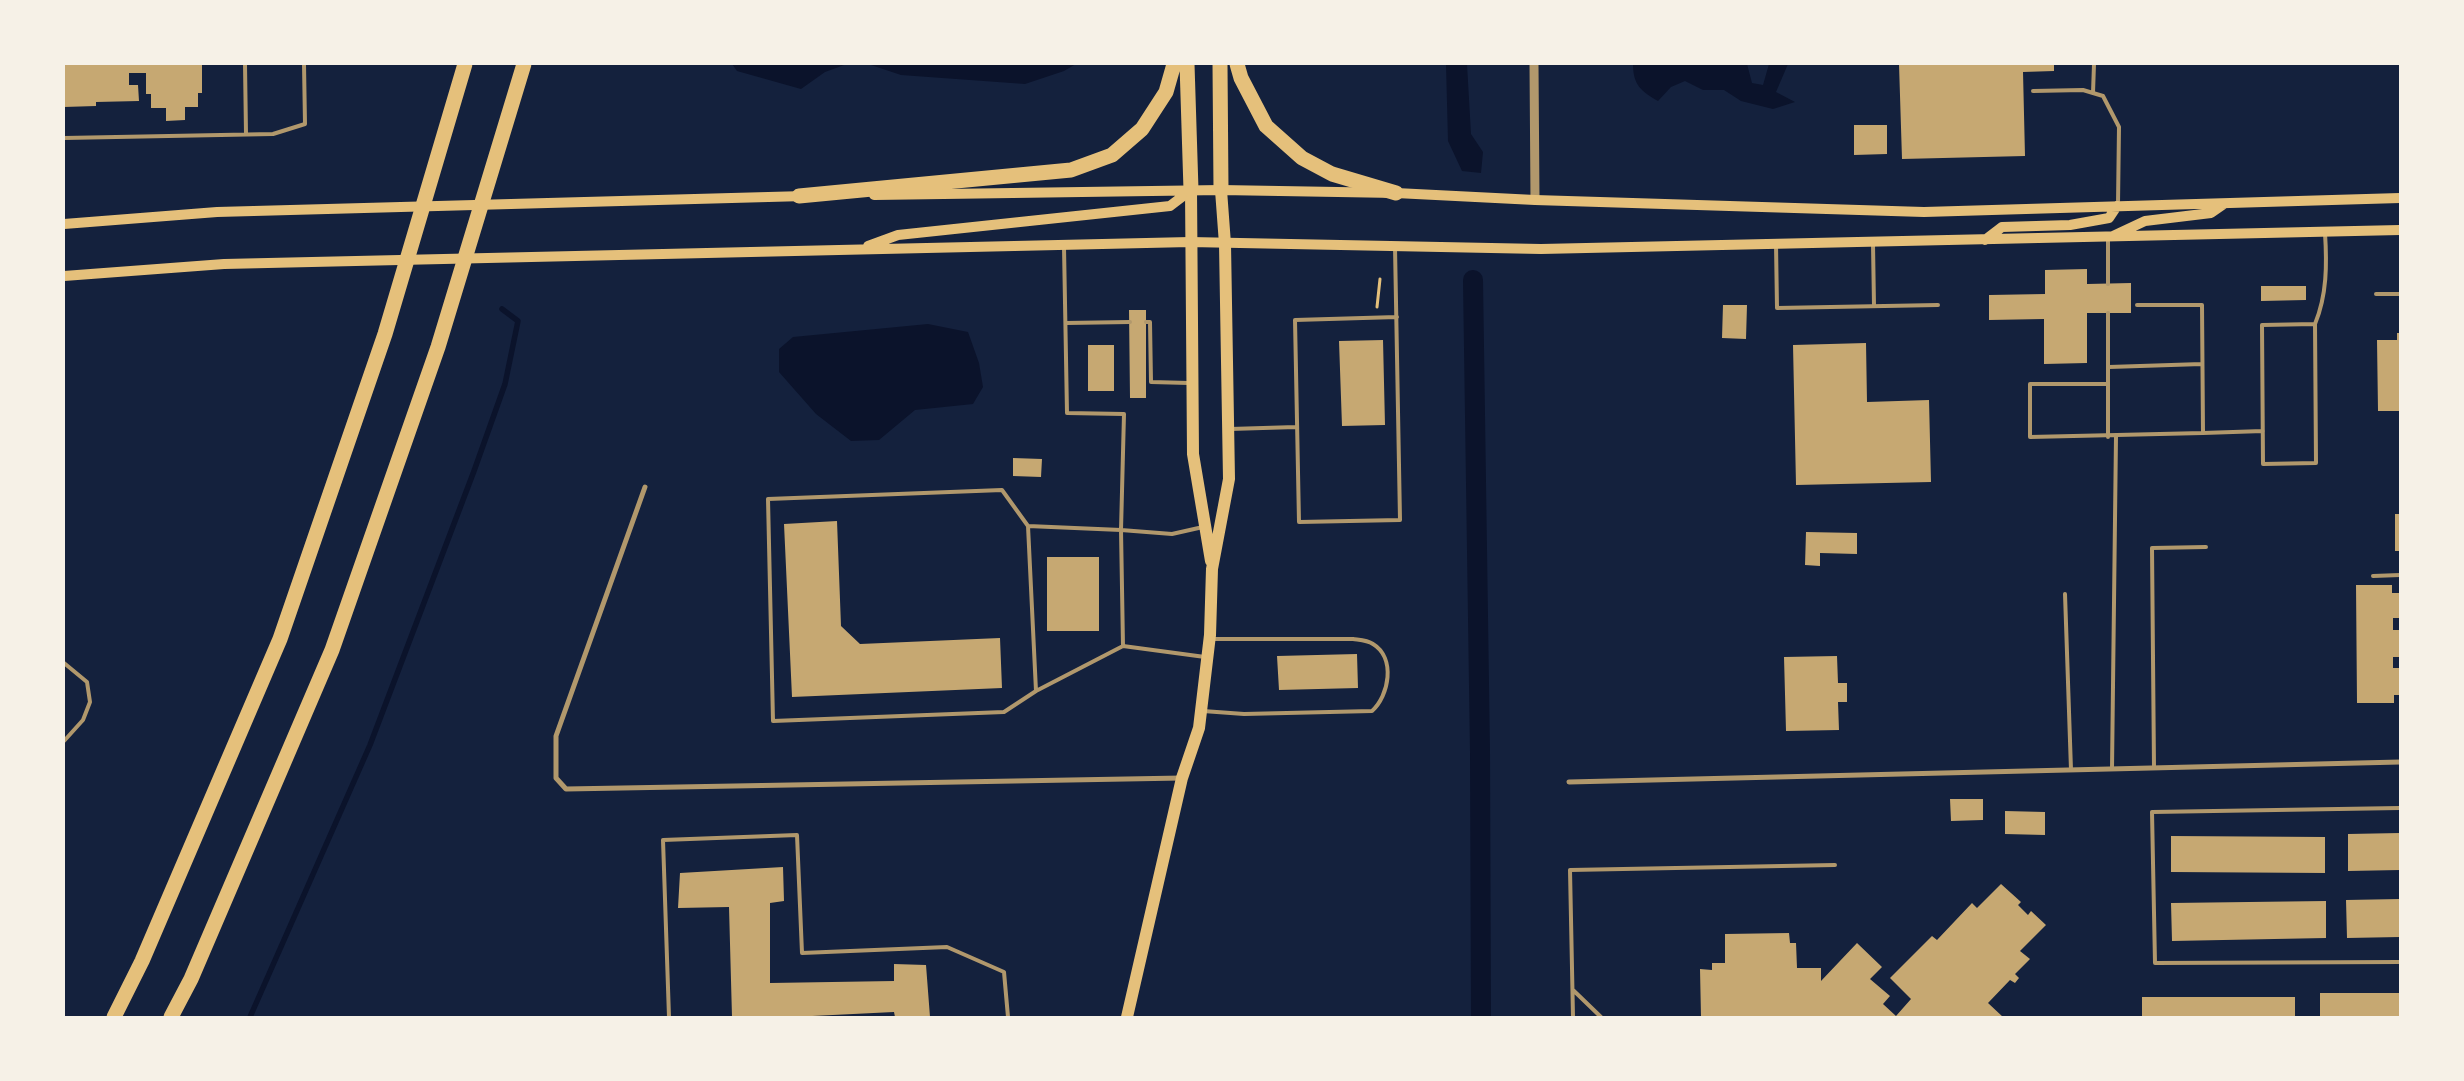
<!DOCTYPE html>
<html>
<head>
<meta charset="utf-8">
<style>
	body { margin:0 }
	#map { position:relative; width:2464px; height:1081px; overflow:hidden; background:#14213d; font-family:"Libre Baskerville",serif }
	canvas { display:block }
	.frame { position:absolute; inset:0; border:65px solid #f6f1e7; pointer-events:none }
</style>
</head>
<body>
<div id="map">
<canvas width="2464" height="1081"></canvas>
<div class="frame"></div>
</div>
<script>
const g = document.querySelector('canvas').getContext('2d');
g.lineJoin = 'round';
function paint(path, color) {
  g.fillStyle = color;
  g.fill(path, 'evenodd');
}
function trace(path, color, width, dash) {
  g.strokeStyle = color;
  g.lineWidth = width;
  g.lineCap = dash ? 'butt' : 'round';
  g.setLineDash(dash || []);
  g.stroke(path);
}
const water = new Path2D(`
	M 732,64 L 847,64 L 825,72 L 801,89 L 737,71 Z
	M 868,64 L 1076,64 L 1064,71 L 1025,84 L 901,75 Z
	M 1446,64 L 1467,64 L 1471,134 L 1483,152 L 1481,173 L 1462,171 L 1448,141 Z
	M 1633,64 L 1747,64 L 1752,83 L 1763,85 L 1769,64 L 1788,64 L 1776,92 L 1795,102 L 1773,109 L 1741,101 L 1724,90 L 1703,90 L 1685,81 L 1671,87 L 1658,101 C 1641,91 1633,85 1633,64 Z
	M 928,324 L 968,332 L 979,363 L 983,387 L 973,404 L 915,410 L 879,440 L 851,441 L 816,414 L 779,372 L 779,349 L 793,337 Z`);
const stream = new Path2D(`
	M 250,1017 L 370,745 L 474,471 L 505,384 L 518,321 L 502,309`);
const canal = new Path2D(`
	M 1473,280 L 1480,752 L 1481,1017`);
const building = new Path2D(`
	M 64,64 L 202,64 L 202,93 L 198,93 L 198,107 L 185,107 L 185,120 L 166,121 L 166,108 L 151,108 L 151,94 L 146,94 L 146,73 L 129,73 L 129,85 L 138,85 L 139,101 L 96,102 L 96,106 L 64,107 Z
	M 1899,64 L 2054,64 L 2054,71 L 2023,72 L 2025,156 L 1902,159 Z
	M 1854,125 L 1887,125 L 1887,154 L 1854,155 Z
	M 2087,269 L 2087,284 L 2131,283 L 2131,313 L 2087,313 L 2087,363 L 2044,364 L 2044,319 L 1989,320 L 1989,295 L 2045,294 L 2045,270 Z
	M 2261,286 L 2306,286 L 2306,300 L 2261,301 Z
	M 1723,305 L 1747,305 L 1746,339 L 1722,338 Z
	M 1129,310 L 1146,310 L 1146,398 L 1130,398 Z
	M 2397,333 L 2400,333 L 2400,411 L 2378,411 L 2377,340 L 2397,340 Z
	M 1383,340 L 1385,425 L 1342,426 L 1339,341 Z
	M 1866,343 L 1867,402 L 1929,400 L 1931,482 L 1796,485 L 1793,345 Z
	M 1088,345 L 1114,345 L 1114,391 L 1088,391 Z
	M 1013,458 L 1042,459 L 1041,477 L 1013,476 Z
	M 2395,514 L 2400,514 L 2400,551 L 2395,551 Z
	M 837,521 L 841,626 L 860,644 L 1000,638 L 1002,688 L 792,697 L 784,524 Z
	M 1806,532 L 1857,533 L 1857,554 L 1820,553 L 1820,566 L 1805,565 Z
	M 1047,557 L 1099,557 L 1099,631 L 1047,631 Z
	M 2356,585 L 2392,585 L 2392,593 L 2400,593 L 2400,618 L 2393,618 L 2393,630 L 2400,630 L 2400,657 L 2393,657 L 2393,668 L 2400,668 L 2400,695 L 2394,695 L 2394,703 L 2357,703 Z
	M 1357,654 L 1358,688 L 1279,690 L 1277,656 Z
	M 1837,656 L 1838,683 L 1847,683 L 1847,702 L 1838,702 L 1839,730 L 1786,731 L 1784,657 Z
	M 1950,799 L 1983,799 L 1983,820 L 1951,821 Z
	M 2005,811 L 2045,812 L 2045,835 L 2005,834 Z
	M 2400,833 L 2400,870 L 2348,871 L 2348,834 Z
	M 2171,836 L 2325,837 L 2325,873 L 2171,872 Z
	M 783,867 L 784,901 L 770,903 L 770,983 L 894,981 L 894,964 L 926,965 L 930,1017 L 895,1017 L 894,1012 L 792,1017 L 732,1017 L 729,907 L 678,908 L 680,873 Z
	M 2001,884 L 2021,902 L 2018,905 L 2028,915 L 2031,911 L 2046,925 L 2020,951 L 2030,959 L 2015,974 L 2019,978 L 2015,983 L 2010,980 L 1988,1003 L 2003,1017 L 1701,1017 L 1700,969 L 1712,970 L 1712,963 L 1725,963 L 1725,934 L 1789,933 L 1790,943 L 1796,943 L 1797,968 L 1821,968 L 1821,981 L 1857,943 L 1882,967 L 1870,979 L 1890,996 L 1883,1004 L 1896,1016 L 1911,999 L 1890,978 L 1932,936 L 1937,940 L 1972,903 L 1977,908 Z
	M 2400,899 L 2400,937 L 2347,938 L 2346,900 Z
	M 2326,901 L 2326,938 L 2172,941 L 2171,903 Z
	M 2320,993 L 2400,993 L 2400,1017 L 2320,1017 Z
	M 2142,997 L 2295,997 L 2295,1017 L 2142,1017 Z`);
const path = new Path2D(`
	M 1377,307 L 1380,279`);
const service = new Path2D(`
	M 245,64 L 246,134
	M 2033,91 L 2083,90 L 2103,96 L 2119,127 L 2118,204
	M 2093,93 L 2094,64
	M 64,138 L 273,134 L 305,124 L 304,64
	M 2108,238 L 2108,284
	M 1776,244 L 1777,308 L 1938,305
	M 1873,244 L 1874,306
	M 1064,247 L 1067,413 L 1124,414 L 1121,530 L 1172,534 L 1203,527
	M 1395,247 L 1400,520 L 1299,522 L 1295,320 L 1397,317
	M 2376,294 L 2400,294
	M 1146,322 L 1150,322 L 1151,382 L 1189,383
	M 1066,323 L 1130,322
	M 2315,324 L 2262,325 L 2263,464 L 2316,463 L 2315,324 C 2327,295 2327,264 2325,233
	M 2109,367 L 2202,364
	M 2108,384 L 2030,384 L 2030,437 L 2203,433 L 2202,305 L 2137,305
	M 1230,429 L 1296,427
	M 2203,433 L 2263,431
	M 2108,437 L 2108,313
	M 1028,526 L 1002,490 L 768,499 L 773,721 L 1004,712 L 1036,691 L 1028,526 L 1121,530 L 1123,646 L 1205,657
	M 2373,576 L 2400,575
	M 2065,594 L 2071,770
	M 64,663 L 87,682 L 90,702 L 83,720 L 64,741
	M 1036,691 L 1123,646
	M 1203,711 L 1244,714 L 1372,711 C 1389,696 1396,658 1373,644 C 1367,640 1360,640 1353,639 L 1211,639
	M 2154,768 L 2152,548 L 2206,547
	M 2112,769 L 2116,436
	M 2400,808 L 2152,812 L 2155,963 L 2400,962
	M 1573,990 L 1601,1017
	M 669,1017 L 663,840 L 797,835 L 802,953 L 947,947 L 1004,972 L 1008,1017
	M 1573,1017 L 1570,870 L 1835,865`);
const minor = new Path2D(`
	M 645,487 L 556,736 L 556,778 L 566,789 L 1182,778
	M 1569,782 L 2400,762`);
const tertiary = new Path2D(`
	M 1534,64 L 1535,200`);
const secondary = new Path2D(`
	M 874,195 L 1221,190 L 1396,193 L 1535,200 L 1924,212 L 2400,198
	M 64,224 L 217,212 L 805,196
	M 2113,236 L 2145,221 L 2211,213 L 2224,204
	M 1985,240 L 2002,227 L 2070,225 L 2109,218 L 2117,206
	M 868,246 L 898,235 L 1170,206 L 1191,190
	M 64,276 L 224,264 L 1190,242 L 1541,249 L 2400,230`);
const primary = new Path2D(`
	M 1191,190 L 1193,454 L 1211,561
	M 1127,1017 L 1182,778 L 1199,728 L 1210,635 L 1212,569 L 1229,479 L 1225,244 L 1221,190`);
const motorway = new Path2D(`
	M 1187,64 L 1191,190
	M 1220,64 L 1221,190
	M 1237,64 L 1241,78 L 1266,126 L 1302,158 L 1332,174 L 1396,193
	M 799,196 L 1071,170 L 1112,155 L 1142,129 L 1166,92 L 1174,64
	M 114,1017 L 142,961 L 280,639 L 385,334 L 465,64
	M 171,1017 L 191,979 L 332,650 L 438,347 L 524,64`);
paint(water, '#0b132b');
trace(stream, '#0b132b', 5.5);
trace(canal, '#0b132b', 20);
paint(building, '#c6a872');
trace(path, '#e5c07b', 3);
trace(service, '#b1986c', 4);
trace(minor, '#b1986c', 5);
trace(tertiary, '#b1986c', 9);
trace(secondary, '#e5c07b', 10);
trace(primary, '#e5c07b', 12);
trace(motorway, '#e5c07b', 15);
</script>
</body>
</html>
